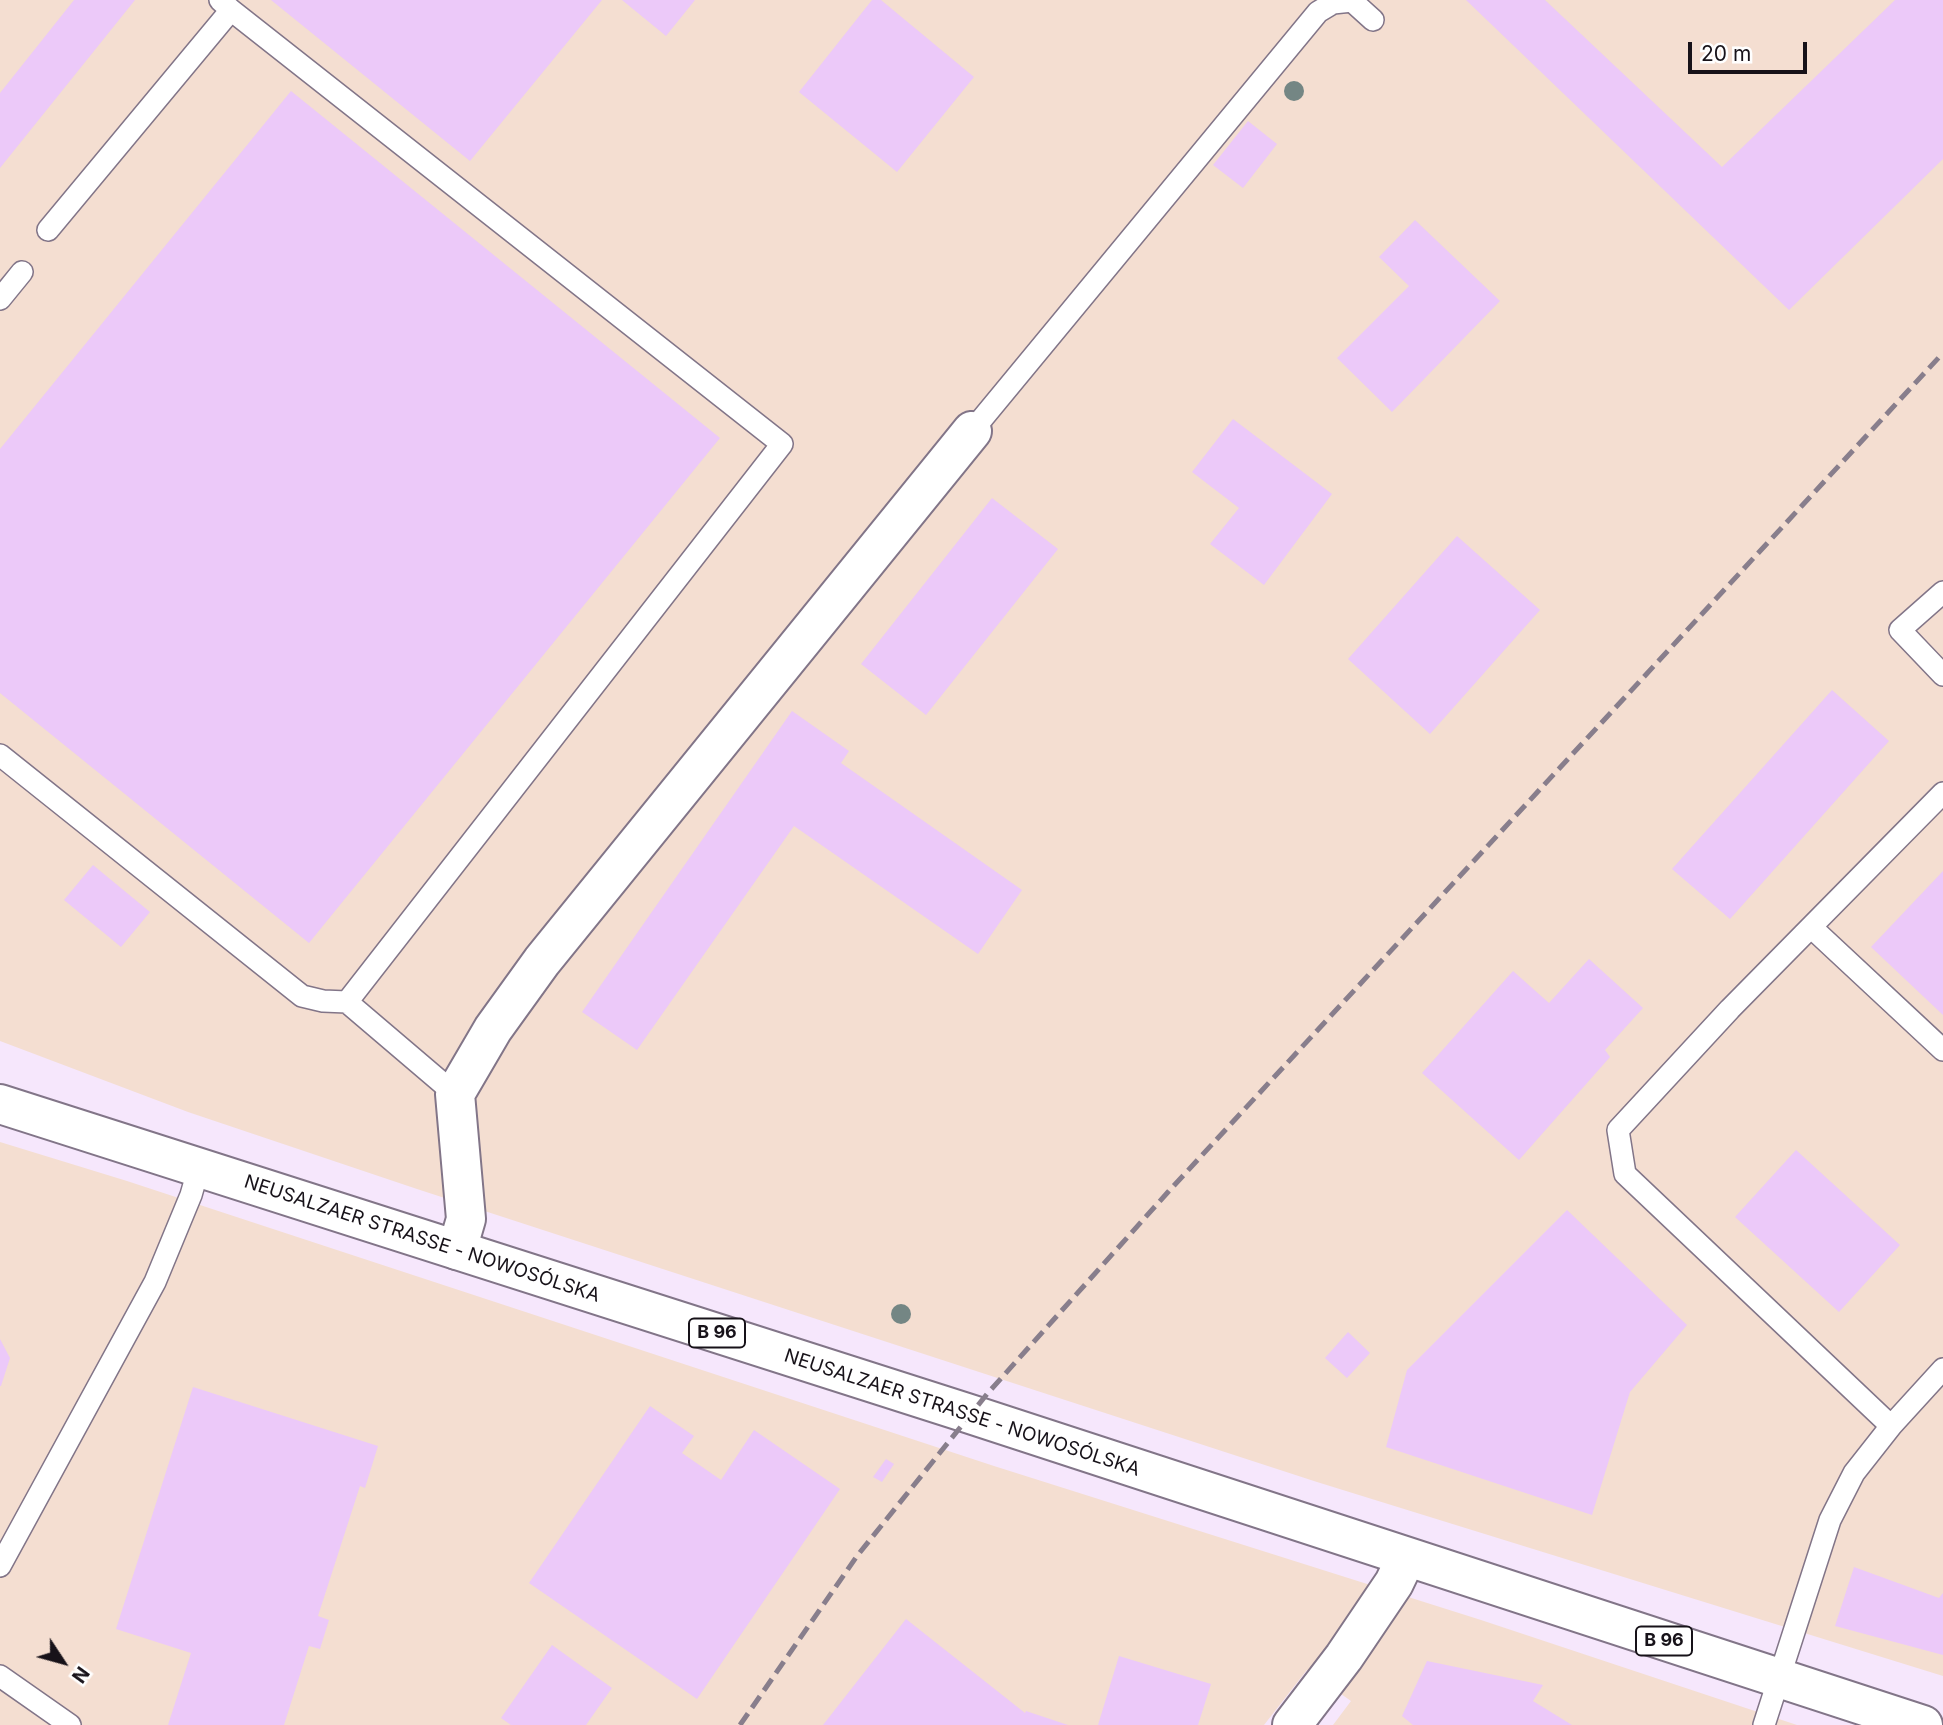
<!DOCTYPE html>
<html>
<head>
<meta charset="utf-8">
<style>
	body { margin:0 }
	#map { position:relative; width:1943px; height:1725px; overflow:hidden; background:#f6e7fc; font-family:Inter,sans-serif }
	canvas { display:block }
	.north { position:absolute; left:28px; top:1627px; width:70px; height:70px; -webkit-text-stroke:5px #fff; paint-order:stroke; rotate:126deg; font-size:19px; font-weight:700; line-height:28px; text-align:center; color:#171219 }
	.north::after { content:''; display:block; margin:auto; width:24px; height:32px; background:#171219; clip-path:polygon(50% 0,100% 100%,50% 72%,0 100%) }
	.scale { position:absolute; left:1688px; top:42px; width:119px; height:32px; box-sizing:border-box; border:4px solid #171219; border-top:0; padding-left:9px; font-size:21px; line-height:24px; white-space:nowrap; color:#171219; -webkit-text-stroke:5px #fff; paint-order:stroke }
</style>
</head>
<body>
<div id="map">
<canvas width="1943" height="1725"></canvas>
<div class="north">N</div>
<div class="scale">20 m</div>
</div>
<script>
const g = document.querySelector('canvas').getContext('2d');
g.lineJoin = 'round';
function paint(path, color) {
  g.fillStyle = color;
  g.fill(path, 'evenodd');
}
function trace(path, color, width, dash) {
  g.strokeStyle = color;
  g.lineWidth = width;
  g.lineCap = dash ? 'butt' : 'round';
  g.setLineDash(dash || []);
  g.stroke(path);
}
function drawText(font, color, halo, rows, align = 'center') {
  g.font = font + ' Inter,sans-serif';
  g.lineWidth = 6;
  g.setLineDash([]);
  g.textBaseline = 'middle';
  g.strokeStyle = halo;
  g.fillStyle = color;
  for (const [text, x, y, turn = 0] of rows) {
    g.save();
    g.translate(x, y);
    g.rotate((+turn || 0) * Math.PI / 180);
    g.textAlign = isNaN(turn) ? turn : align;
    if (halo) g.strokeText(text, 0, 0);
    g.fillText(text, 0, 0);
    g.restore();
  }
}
const industrial = new Path2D(`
	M 0,0 L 1943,0 L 1943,1676 L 1317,1482 L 417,1189 L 188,1112 L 0,1041 Z
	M 0,1142 L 127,1181 L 994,1466 L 1481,1620 L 1797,1725 L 1333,1725 L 1351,1701 L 1307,1670 L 1264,1725 L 0,1725 Z`);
const building = new Path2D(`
	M 74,0 L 135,0 L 0,168 L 0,93 Z
	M 271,0 L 602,0 L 470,161 Z
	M 622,0 L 695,0 L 666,36 Z
	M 872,0 L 881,0 L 974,77 L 897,172 L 799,92 Z
	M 1466,0 L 1545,0 L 1722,167 L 1895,0 L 1943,0 L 1943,159 L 1789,310 Z
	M 291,91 L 720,438 L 309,943 L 0,693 L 0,449 Z
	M 1248,121 L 1277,144 L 1243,188 L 1213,165 Z
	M 1415,220 L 1500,301 L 1392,412 L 1337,358 L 1409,286 L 1379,257 Z
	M 1233,419 L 1332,494 L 1264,585 L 1210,544 L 1239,508 L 1192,472 Z
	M 992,498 L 1058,549 L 926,715 L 861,664 Z
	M 1457,536 L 1540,610 L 1430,734 L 1348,659 Z
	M 1832,690 L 1889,741 L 1730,919 L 1672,869 Z
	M 792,711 L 849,751 L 841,763 L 1022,890 L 978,954 L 794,826 L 637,1050 L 582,1012 Z
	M 93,865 L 150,912 L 121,947 L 64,900 Z
	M 1943,871 L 1943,1015 L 1871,947 Z
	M 1589,959 L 1643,1008 L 1605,1050 L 1610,1057 L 1519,1160 L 1422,1073 L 1513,971 L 1549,1003 Z
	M 1796,1150 L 1900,1245 L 1839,1312 L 1735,1217 Z
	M 1567,1210 L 1687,1325 L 1630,1392 L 1592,1515 L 1386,1447 L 1407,1370 Z
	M 1348,1332 L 1370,1353 L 1347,1378 L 1325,1358 Z
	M 0,1339 L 10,1358 L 1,1386 L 0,1386 Z
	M 193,1387 L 378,1446 L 365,1488 L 360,1486 L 318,1616 L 329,1620 L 320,1649 L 309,1646 L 284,1725 L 168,1725 L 191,1653 L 116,1629 Z
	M 650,1406 L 694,1436 L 682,1453 L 721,1480 L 754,1430 L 840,1489 L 697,1699 L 529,1583 Z
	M 886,1459 L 894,1464 L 882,1482 L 873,1477 Z
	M 1854,1567 L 1939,1598 L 1943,1593 L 1943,1655 L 1835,1626 Z
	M 906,1619 L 1025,1713 L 1026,1711 L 1068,1725 L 823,1725 Z
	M 552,1645 L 612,1688 L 586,1725 L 511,1725 L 501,1718 Z
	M 1119,1656 L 1211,1684 L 1198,1725 L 1098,1725 Z
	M 1427,1661 L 1543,1685 L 1533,1701 L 1572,1725 L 1413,1725 L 1402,1716 Z`);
const service = new Path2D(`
	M 231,10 L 782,444 L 347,1002 L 455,1094
	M 48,230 L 231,10 L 220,0
	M 0,299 L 22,272
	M 972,431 L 1318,12 L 1333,3 L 1352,1 L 1373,20
	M 1943,592 L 1900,630 L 1943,675
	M 0,755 L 302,996 L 323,1001 L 347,1002
	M 1811,927 L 1943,1050
	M 1891,1426 L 1625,1174 L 1618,1130 L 1730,1009 L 1943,793
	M 0,1566 L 155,1282 L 191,1195 L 199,1167
	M 0,1676 L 70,1725
	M 1764,1725 L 1830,1520 L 1854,1473 L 1891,1426 L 1943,1369`);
const minor = new Path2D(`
	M 457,1250 L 466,1219 L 455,1094 L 493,1029 L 542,961 L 972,431
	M 1292,1725 L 1344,1657 L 1394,1583 L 1406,1558`);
const primary = new Path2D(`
	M 0,1104 L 970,1414 L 1923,1725`);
const rail = new Path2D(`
	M 740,1725 L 857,1556 L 987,1394 L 1168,1192 L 1943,353`);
const trees = [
	[1294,91],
	[901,1314]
];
const shields = [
	[717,1333,56],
	[1664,1641,56]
];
const shieldNames = [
	["B 96",717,1333],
	["B 96",1664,1641]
];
const streetNames = [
	["NEUSALZAER STRASSE - NOWOSÓLSKA",422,1239,18],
	["NEUSALZAER STRASSE - NOWOSÓLSKA",962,1413,18]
];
paint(industrial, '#f4ded1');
paint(building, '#ecc9f9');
trace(service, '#827588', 24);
trace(minor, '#827588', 42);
trace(primary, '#827588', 42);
trace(service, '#fff', 21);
trace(minor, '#fff', 38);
trace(primary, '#fff', 38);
trace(rail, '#887e8c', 5, [14, 7]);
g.fillStyle = '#748684';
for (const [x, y] of trees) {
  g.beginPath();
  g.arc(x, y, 10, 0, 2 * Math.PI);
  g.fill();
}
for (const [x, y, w] of shields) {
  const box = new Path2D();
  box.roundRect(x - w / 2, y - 14.5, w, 29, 5);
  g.fillStyle = '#fff';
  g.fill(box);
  trace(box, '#171219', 2);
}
drawText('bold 18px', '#171219', null, shieldNames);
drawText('19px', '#171219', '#fff', streetNames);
</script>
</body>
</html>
